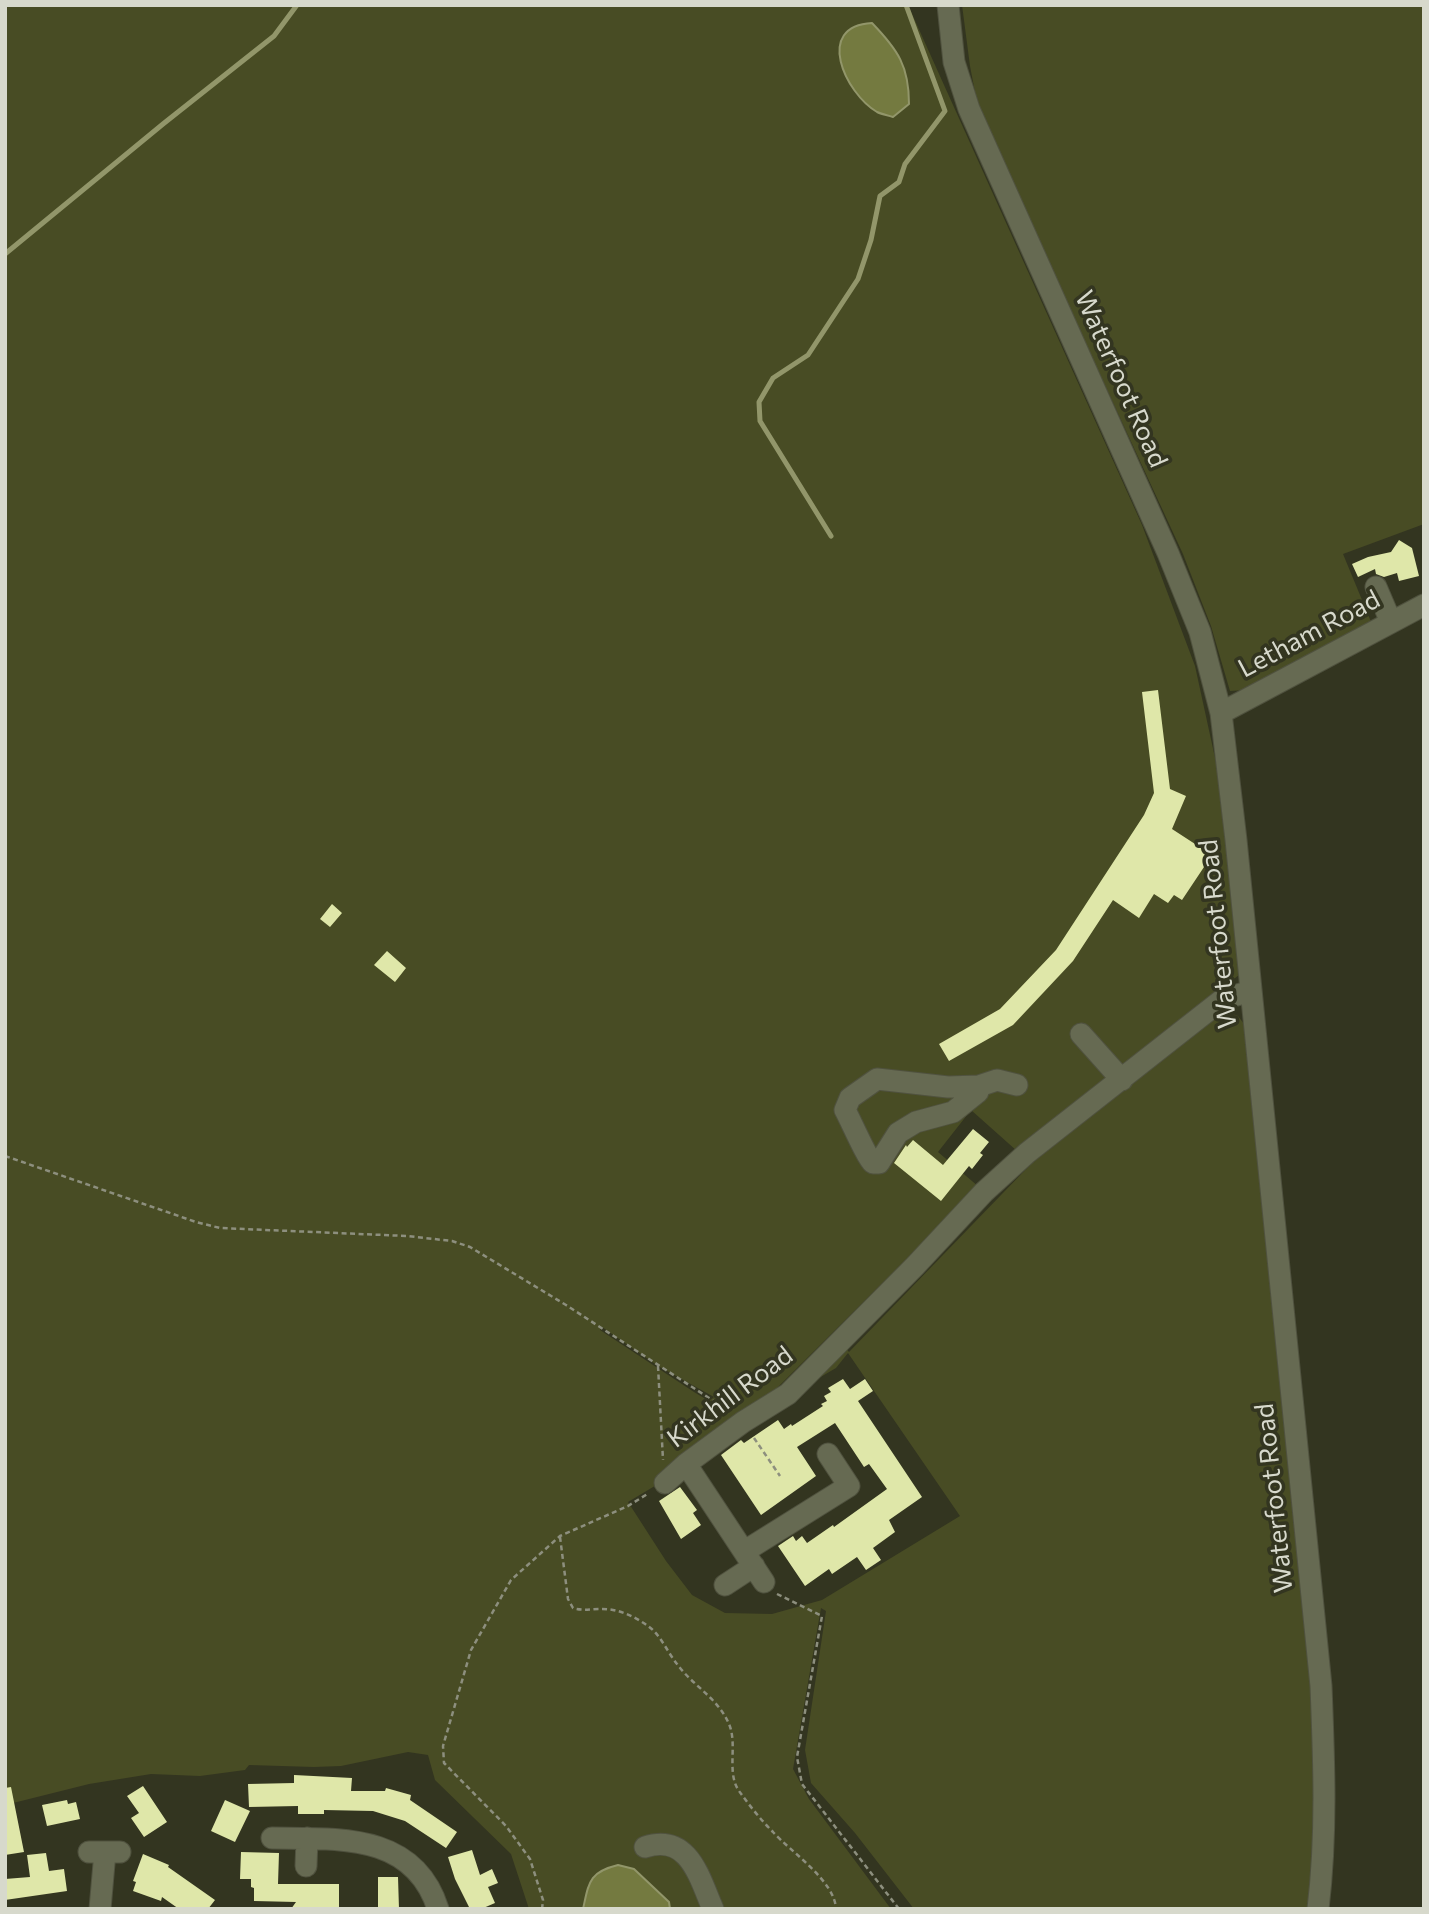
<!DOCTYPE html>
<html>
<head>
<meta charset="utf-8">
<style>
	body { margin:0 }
	#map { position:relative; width:1429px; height:1914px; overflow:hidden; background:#333520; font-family:Commissioner,sans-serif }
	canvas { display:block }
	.frame { position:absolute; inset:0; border:7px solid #d7d9cc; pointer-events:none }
</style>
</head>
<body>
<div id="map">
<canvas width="1429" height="1914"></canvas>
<div class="frame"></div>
</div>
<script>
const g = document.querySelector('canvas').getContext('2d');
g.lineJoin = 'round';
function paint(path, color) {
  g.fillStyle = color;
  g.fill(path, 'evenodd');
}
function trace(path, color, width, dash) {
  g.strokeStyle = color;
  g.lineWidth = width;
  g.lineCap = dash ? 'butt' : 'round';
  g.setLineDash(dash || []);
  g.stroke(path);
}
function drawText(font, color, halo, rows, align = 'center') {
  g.font = font + ' Commissioner,sans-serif';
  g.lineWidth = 7;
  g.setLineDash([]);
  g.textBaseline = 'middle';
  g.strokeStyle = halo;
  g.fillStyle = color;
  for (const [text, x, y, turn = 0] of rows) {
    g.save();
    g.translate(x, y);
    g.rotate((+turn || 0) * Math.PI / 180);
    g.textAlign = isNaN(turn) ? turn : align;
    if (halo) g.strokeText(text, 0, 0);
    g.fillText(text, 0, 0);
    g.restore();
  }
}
const green = new Path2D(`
	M 5,5 L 908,5 L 1142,525 L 1195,666 L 1217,767 L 1244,971 L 1017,1151 L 971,1110 L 938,1152 L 979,1187 L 776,1389 L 743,1412 L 755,1426 L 628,1502 L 666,1561 L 692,1595 L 725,1613 L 772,1614 L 822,1600 L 960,1516 L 848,1353 L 836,1368 L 812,1382 L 844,1346 L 849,1352 L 1032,1163 L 1218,1016 L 1228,1012 L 1238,1016 L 1244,1024 L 1315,1726 L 1312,1909 L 914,1909 L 855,1833 L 811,1783 L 805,1750 L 826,1611 L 821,1608 L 793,1769 L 809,1799 L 891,1909 L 529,1909 L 511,1854 L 435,1780 L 428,1755 L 408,1752 L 341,1766 L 314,1767 L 249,1765 L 245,1770 L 200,1776 L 151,1774 L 89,1784 L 5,1805 ZM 602,1327 L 658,1366 L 714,1397 L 709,1401 L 694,1392 L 600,1330 Z
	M 962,5 L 1424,5 L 1424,524 L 1343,554 L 1372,624 L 1245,690 L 1230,691 L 1211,626 L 1183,554 L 979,113 L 970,66 Z`);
const water = new Path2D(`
	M 872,23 C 898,50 909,66 909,104 L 893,117 C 887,115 881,114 877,112 C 845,93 814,26 872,23 Z
	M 618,1865 L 634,1869 L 669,1902 L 670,1909 L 583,1909 C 589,1882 589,1872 618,1865 Z`);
const stream = new Path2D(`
	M 5,254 L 163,124 L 274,36 L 297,5
	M 831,536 L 760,421 L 759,402 L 773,378 L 808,355 L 858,279 L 871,240 L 880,196 L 899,182 L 905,164 L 945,111 L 906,5`);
const building = new Path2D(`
	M 1399,540 L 1412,548 L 1419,576 L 1399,581 L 1397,573 L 1384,577 L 1376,574 L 1375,569 L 1358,577 L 1352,564 L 1368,557 L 1391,552 Z
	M 1158,690 L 1170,789 L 1186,796 L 1172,829 L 1212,855 L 1182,900 L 1174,895 L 1168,903 L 1154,894 L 1139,918 L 1113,900 L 1073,961 L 1013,1025 L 949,1061 L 939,1044 L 1000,1009 L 1056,950 L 1144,815 L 1154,793 L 1142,692 Z
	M 332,904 L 342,913 L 330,927 L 320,919 Z
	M 387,951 L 406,968 L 395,982 L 374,965 Z
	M 973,1129 L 989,1142 L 980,1153 L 983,1155 L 972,1169 L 969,1166 L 941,1201 L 894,1163 L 906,1145 L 907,1147 L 913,1140 L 943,1165 Z
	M 843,1379 L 850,1389 L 865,1379 L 873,1391 L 858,1401 L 922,1497 L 889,1520 L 895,1532 L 873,1548 L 881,1560 L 866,1570 L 857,1557 L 832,1574 L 829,1569 L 805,1586 L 778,1546 L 793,1536 L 796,1541 L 802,1536 L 807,1543 L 833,1525 L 834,1527 L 887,1489 L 869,1464 L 864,1467 L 835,1423 L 797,1447 L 816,1476 L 761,1515 L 721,1455 L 741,1440 L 744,1443 L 778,1420 L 784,1429 L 791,1424 L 792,1426 L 823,1406 L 821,1404 L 827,1401 L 824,1396 L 831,1392 L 828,1388 Z
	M 680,1487 L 697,1510 L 693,1513 L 701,1525 L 681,1539 L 659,1501 Z
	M 294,1775 L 352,1778 L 351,1791 L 385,1791 L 386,1788 L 411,1795 L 410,1800 L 457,1832 L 446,1848 L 405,1821 L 373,1811 L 324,1810 L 324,1814 L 298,1814 L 298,1806 L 249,1807 L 248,1784 L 294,1783 Z
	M 143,1786 L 167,1822 L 144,1837 L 131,1818 L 139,1813 L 127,1796 Z
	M 11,1787 L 24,1852 L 5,1855 L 5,1788 Z
	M 67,1800 L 68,1804 L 76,1802 L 80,1819 L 47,1826 L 42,1805 Z
	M 225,1800 L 250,1811 L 235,1842 L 211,1831 Z
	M 472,1850 L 480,1875 L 492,1869 L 498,1883 L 488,1887 L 495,1903 L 481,1909 L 470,1909 L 455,1879 L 448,1857 Z
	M 241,1852 L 279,1853 L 278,1884 L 339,1884 L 339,1909 L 291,1909 L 296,1902 L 254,1901 L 254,1888 L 251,1887 L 251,1879 L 240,1879 Z
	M 46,1853 L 49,1871 L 64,1869 L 67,1891 L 5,1900 L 5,1879 L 30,1877 L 27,1855 Z
	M 143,1854 L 169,1865 L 168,1867 L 215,1900 L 208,1909 L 179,1909 L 162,1897 L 161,1901 L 133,1891 L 136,1882 L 133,1881 Z
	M 378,1877 L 398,1877 L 399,1909 L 378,1909 Z`);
const path = new Path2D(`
	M 5,1156 L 196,1222 L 220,1228 L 407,1236 L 452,1241 L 470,1247 L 566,1305 L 729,1411
	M 658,1366 L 663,1460
	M 754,1438 L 780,1476
	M 560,1537 L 568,1599 L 573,1608 C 582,1611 590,1609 599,1609 C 617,1608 634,1616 648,1626 C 660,1634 668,1653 677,1664 C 693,1686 718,1698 729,1724 C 738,1745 726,1772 739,1791 C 749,1805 761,1820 773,1832 C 791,1852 835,1881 836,1909
	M 777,1594 L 822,1616 L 797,1757 L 802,1784 L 899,1909
	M 542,1909 L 543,1900 L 530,1859 L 506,1826 L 444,1763 L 443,1746 L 471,1650 L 511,1580 L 560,1536 L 628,1506 L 649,1493`);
const minor = new Path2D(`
	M 948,5 L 954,62 L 969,109 L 1168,553 L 1200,632 L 1221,713 L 1236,840 L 1321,1686 C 1324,1761 1327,1834 1318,1909
	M 1376,587 L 1391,622
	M 1221,713 L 1424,605
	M 1081,1034 L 1122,1080
	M 979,1086 L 978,1092 L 953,1112 L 916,1122 L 898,1133 L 879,1163 L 873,1163 C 867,1158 851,1121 845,1110 L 850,1098 L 877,1079 L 948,1087 L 979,1086 L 997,1080 L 1017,1085
	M 686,1464 L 764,1582
	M 665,1483 L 686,1464 L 743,1422 L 788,1394 L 915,1266 L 984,1192 L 1027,1153 L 1223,999 L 1251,991
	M 745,1551 L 849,1486 L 828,1454
	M 725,1585 L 754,1566
	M 272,1838 C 337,1839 414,1832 438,1909
	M 645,1847 C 689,1833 699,1877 713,1909
	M 89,1852 L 120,1852
	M 306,1866 L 307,1838
	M 100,1909 L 105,1852`);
const streetNames = [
	["Waterfoot Road",1121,379,66],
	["Letham Road",1309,634,-28],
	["Waterfoot Road",1218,934,-96],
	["Kirkhill Road",730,1397,-37],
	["Waterfoot Road",1274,1498,-96]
];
paint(green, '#484c24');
paint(water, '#747a40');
trace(water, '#92966a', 2);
trace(stream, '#92966a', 5);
paint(building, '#dfe7a9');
trace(minor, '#50523f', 23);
trace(path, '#8d8f7e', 2.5, [5, 3.5]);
trace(minor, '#666a52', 21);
drawText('26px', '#d7d9cc', '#333520', streetNames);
</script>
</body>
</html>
